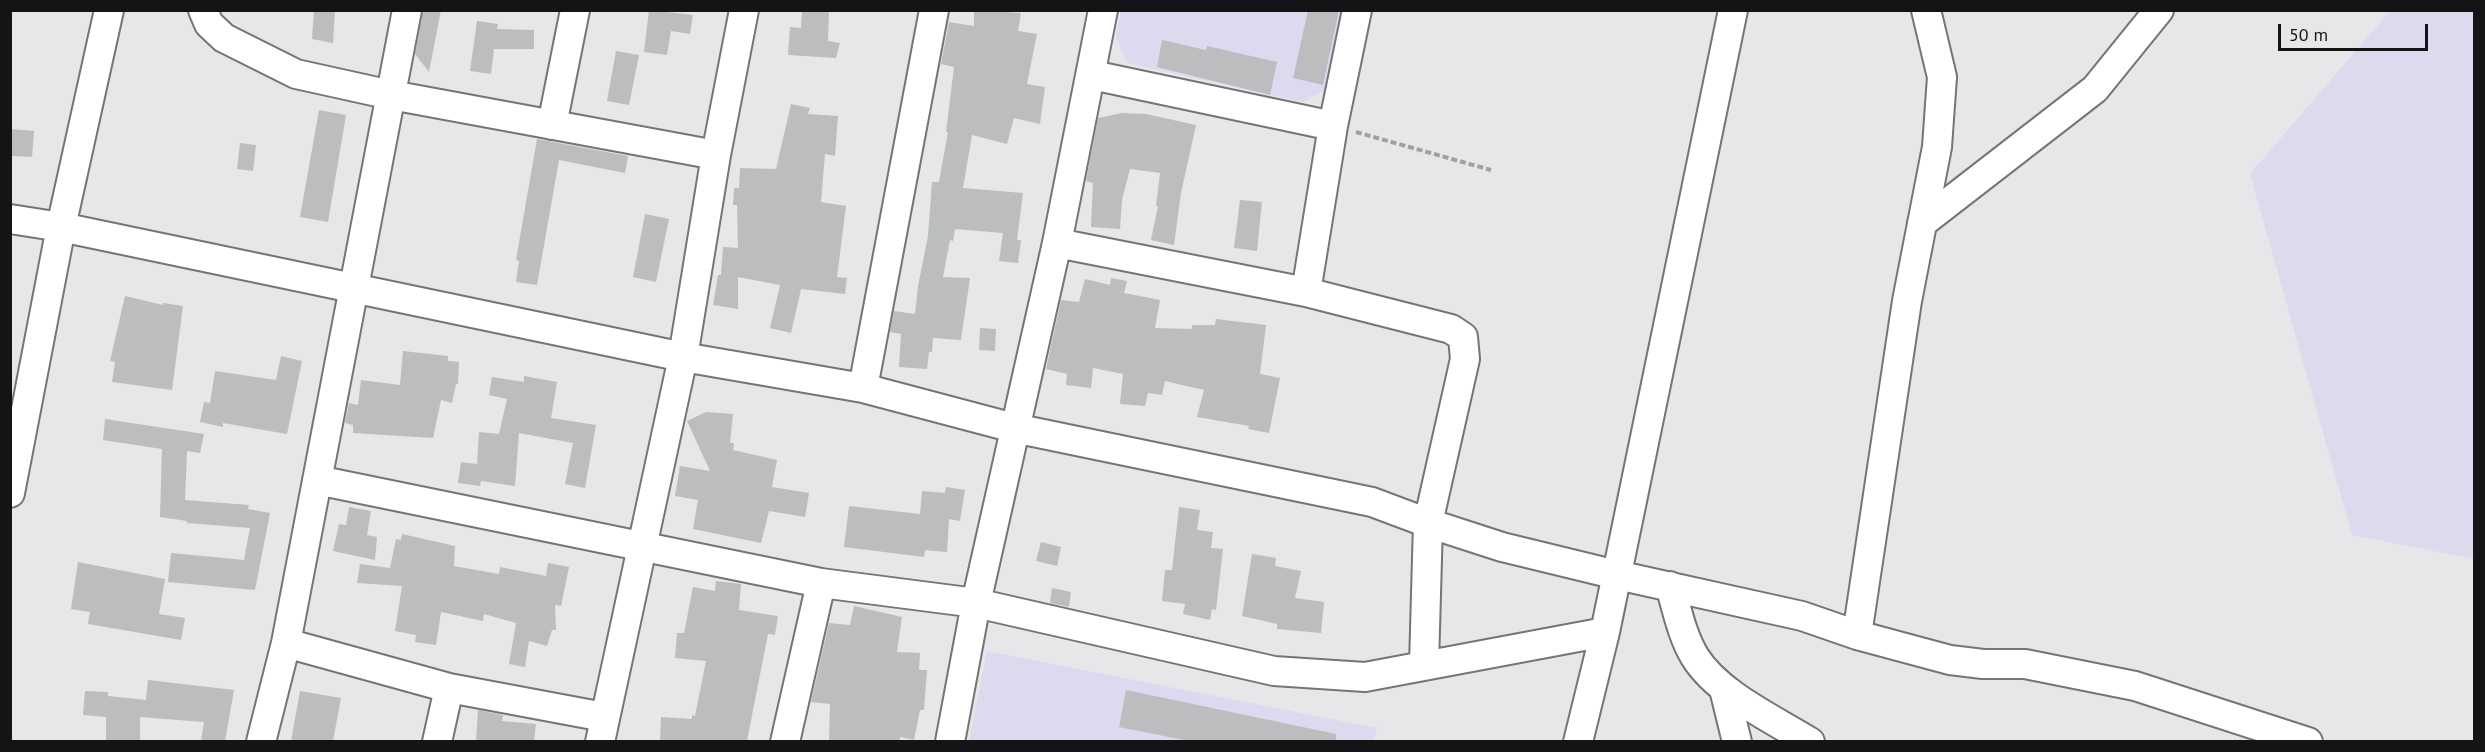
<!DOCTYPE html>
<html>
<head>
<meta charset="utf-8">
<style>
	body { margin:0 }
	#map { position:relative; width:2485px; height:752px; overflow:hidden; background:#e5e7e9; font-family:"PT Sans",sans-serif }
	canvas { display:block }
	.frame { position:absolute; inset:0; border:12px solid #131415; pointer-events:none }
	.scale { position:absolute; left:2278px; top:24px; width:150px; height:27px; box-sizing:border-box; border:3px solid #131415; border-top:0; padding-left:8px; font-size:18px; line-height:21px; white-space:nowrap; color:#131415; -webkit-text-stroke:4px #e5e7e9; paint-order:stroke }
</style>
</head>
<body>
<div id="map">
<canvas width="2485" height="752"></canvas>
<div class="frame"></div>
<div class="scale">50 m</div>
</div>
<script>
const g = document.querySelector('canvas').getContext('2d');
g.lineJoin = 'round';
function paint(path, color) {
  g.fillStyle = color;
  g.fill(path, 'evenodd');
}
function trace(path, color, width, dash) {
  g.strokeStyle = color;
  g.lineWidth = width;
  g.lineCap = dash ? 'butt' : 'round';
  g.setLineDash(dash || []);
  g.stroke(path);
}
const commercial = new Path2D(`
	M 2390,11 L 2474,11 L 2474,559 L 2352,535 L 2250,174 Z`);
const education = new Path2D(`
	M 1121,11 L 1344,11 L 1328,88 L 1303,102 L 1127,63 L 1116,37 Z
	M 987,651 L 1377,728 L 1374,742 L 969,742 Z`);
const building = new Path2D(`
	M 314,10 L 335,10 L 333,43 L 312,39 Z
	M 423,10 L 441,10 L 429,72 L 415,54 Z
	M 649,10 L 693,15 L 690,34 L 671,31 L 667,55 L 644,52 Z
	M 802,10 L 829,10 L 828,41 L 840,43 L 836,58 L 788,55 L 790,27 L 801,28 Z
	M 974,10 L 1021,13 L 1018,31 L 1037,34 L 1027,84 L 1045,87 L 1040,124 L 1014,118 L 1007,144 L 972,135 L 963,188 L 1023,193 L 1017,240 L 1021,240 L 1018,263 L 999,261 L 1003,233 L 955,229 L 953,241 L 950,240 L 943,277 L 970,278 L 961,340 L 933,338 L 932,352 L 929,352 L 927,369 L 899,367 L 901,334 L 890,332 L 894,311 L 915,314 L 918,286 L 928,236 L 932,182 L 939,182 L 948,132 L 946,132 L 954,67 L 941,64 L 949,22 L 974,26 Z
	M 1308,10 L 1339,10 L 1323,85 L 1293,78 Z
	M 477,21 L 498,24 L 497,29 L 534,30 L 534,49 L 494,49 L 491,74 L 470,71 Z
	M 1162,40 L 1206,50 L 1207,46 L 1277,62 L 1270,95 L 1157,67 Z
	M 616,51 L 639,55 L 629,105 L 607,101 Z
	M 791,104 L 810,108 L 808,114 L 838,116 L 835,156 L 825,154 L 821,202 L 846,206 L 837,277 L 847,278 L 845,294 L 801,289 L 791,333 L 770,328 L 780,285 L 738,277 L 738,309 L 713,305 L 718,275 L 721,275 L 723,247 L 738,248 L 737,205 L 733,205 L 734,188 L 739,188 L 740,168 L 776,169 Z
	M 319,110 L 346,115 L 328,222 L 300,217 Z
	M 1122,113 L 1146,114 L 1196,125 L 1181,193 L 1174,245 L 1151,240 L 1158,206 L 1156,206 L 1160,173 L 1130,169 L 1122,200 L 1120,229 L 1091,227 L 1093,183 L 1086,181 L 1098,118 Z
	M 10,129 L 34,131 L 32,157 L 10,156 Z
	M 537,139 L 628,156 L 625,173 L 559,160 L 537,285 L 516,282 L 519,261 L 516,260 Z
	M 240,143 L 256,145 L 253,171 L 237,169 Z
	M 1240,200 L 1262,202 L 1257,251 L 1234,248 Z
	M 645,214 L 669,219 L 656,282 L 633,277 Z
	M 1111,278 L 1127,281 L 1124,293 L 1160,300 L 1155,328 L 1192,329 L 1192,325 L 1215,325 L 1216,319 L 1266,325 L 1260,374 L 1280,378 L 1269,433 L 1248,429 L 1249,426 L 1197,417 L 1204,390 L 1165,381 L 1162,395 L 1148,393 L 1145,406 L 1120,404 L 1123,374 L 1093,368 L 1091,388 L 1066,385 L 1067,374 L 1046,369 L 1061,300 L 1079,302 L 1085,279 L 1110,285 Z
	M 125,296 L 163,305 L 163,303 L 183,306 L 172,390 L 112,382 L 115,362 L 110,361 Z
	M 980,328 L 996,329 L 995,351 L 979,350 Z
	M 403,351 L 448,356 L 448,361 L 459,362 L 458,384 L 456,384 L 452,403 L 441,400 L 433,438 L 353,433 L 353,425 L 345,423 L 349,403 L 358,405 L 361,380 L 400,385 Z
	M 281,356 L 302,361 L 287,434 L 223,423 L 223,427 L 200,422 L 204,402 L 210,403 L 215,371 L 276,380 Z
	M 524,376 L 557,382 L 551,418 L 596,425 L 585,488 L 565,484 L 573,443 L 519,433 L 515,486 L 481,481 L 480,486 L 458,483 L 461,462 L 477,464 L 479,432 L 499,434 L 507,399 L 489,395 L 492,377 L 524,382 Z
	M 706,412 L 733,414 L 730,443 L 734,443 L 733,450 L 777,460 L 772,487 L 809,493 L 805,517 L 769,511 L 761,543 L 693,529 L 698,500 L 675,496 L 680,466 L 710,471 L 687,421 Z
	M 105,419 L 204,434 L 200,453 L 187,451 L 185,500 L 249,505 L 248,509 L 270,513 L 255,590 L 168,582 L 171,553 L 244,560 L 250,528 L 187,523 L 187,521 L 160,517 L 162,449 L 103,440 Z
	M 946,487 L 965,490 L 960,521 L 949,519 L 947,552 L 925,550 L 924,557 L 844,547 L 849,506 L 920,514 L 922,491 L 945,493 Z
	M 349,507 L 371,511 L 367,535 L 377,537 L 375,560 L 333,551 L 339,524 L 346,525 Z
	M 1179,507 L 1200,510 L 1197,530 L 1213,532 L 1211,548 L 1223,549 L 1216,610 L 1212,609 L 1210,620 L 1183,614 L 1185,604 L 1162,601 L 1165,570 L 1172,570 Z
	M 402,534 L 455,546 L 454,566 L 499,574 L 500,567 L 546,576 L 548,563 L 569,567 L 561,606 L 555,605 L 556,630 L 552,630 L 547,646 L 529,641 L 525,667 L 509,664 L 516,623 L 484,614 L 483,621 L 441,612 L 436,645 L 415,642 L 416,635 L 395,631 L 402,586 L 357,583 L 360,564 L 390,568 L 396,539 L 401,540 Z
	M 1041,542 L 1061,547 L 1057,566 L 1036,561 Z
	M 1252,554 L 1276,558 L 1275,566 L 1301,571 L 1295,598 L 1324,602 L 1321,633 L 1277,629 L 1277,624 L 1242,616 Z
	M 78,562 L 165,579 L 159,614 L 185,618 L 181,640 L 88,624 L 90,612 L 71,609 Z
	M 716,581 L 741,584 L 739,610 L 778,616 L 775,635 L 768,634 L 747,741 L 660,741 L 661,717 L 692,719 L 692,715 L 695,716 L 706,661 L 675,658 L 677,633 L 684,633 L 693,587 L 715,591 Z
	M 1052,588 L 1071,592 L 1069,607 L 1050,603 Z
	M 854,606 L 902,617 L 897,652 L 920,653 L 919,670 L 927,670 L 924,710 L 920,710 L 914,740 L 900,737 L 900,741 L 829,741 L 830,704 L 811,702 L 829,623 L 850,625 Z
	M 148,680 L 234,690 L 225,741 L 201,741 L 204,722 L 140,717 L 140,741 L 106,741 L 106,717 L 83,715 L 85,691 L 108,692 L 108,696 L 146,700 Z
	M 1126,690 L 1336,734 L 1336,741 L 1189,741 L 1119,727 Z
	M 300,691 L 341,698 L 333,741 L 291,741 Z
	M 478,710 L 503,715 L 502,721 L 536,724 L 534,741 L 476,741 Z`);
const path = new Path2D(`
	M 1356,132 L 1491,170`);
const minor = new Path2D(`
	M 203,10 L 209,24 L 224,38 L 296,74 L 391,95 L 716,155
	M 1092,75 L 1333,126
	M 552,125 L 575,10
	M 10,219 L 61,227 L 683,357 L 863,388 L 1014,428 L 1372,502 L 1428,523 L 1502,547 L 1617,575 L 1802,616 L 1857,635 L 1950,660 L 1983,664 L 2025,664 L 2135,686 L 2308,742
	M 1922,223 L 2095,89 L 2159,10
	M 1057,243 L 1306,292 L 1451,329 L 1463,337 L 1465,359 L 1428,523 L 1424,665
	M 1306,292 L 1333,126 L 1357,10
	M 863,388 L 934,10
	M 317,480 L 821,583 L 976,603 L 1274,671 L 1365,677 L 1605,632
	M 10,493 L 61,227 L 109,10
	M 1670,586 C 1677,609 1682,636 1695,657 C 1718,694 1773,719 1810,742
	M 1857,635 L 1907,301 L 1937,147 L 1942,77 L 1926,10
	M 286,643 L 449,688 L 604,717
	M 1724,689 L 1737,742
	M 261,742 L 286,643 L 407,10
	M 437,742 L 449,688
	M 600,742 L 683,357 L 716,155 L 744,10
	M 785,742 L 821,583
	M 950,742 L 976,603 L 1057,243 L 1103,10
	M 1578,742 L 1605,632 L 1733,10`);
paint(commercial, '#dfd9ee');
paint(education, '#ded9ef');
paint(building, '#bbbdbf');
trace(minor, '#737577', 32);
trace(path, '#9ea0a1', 4, [6, 3]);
trace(minor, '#fff', 28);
</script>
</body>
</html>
